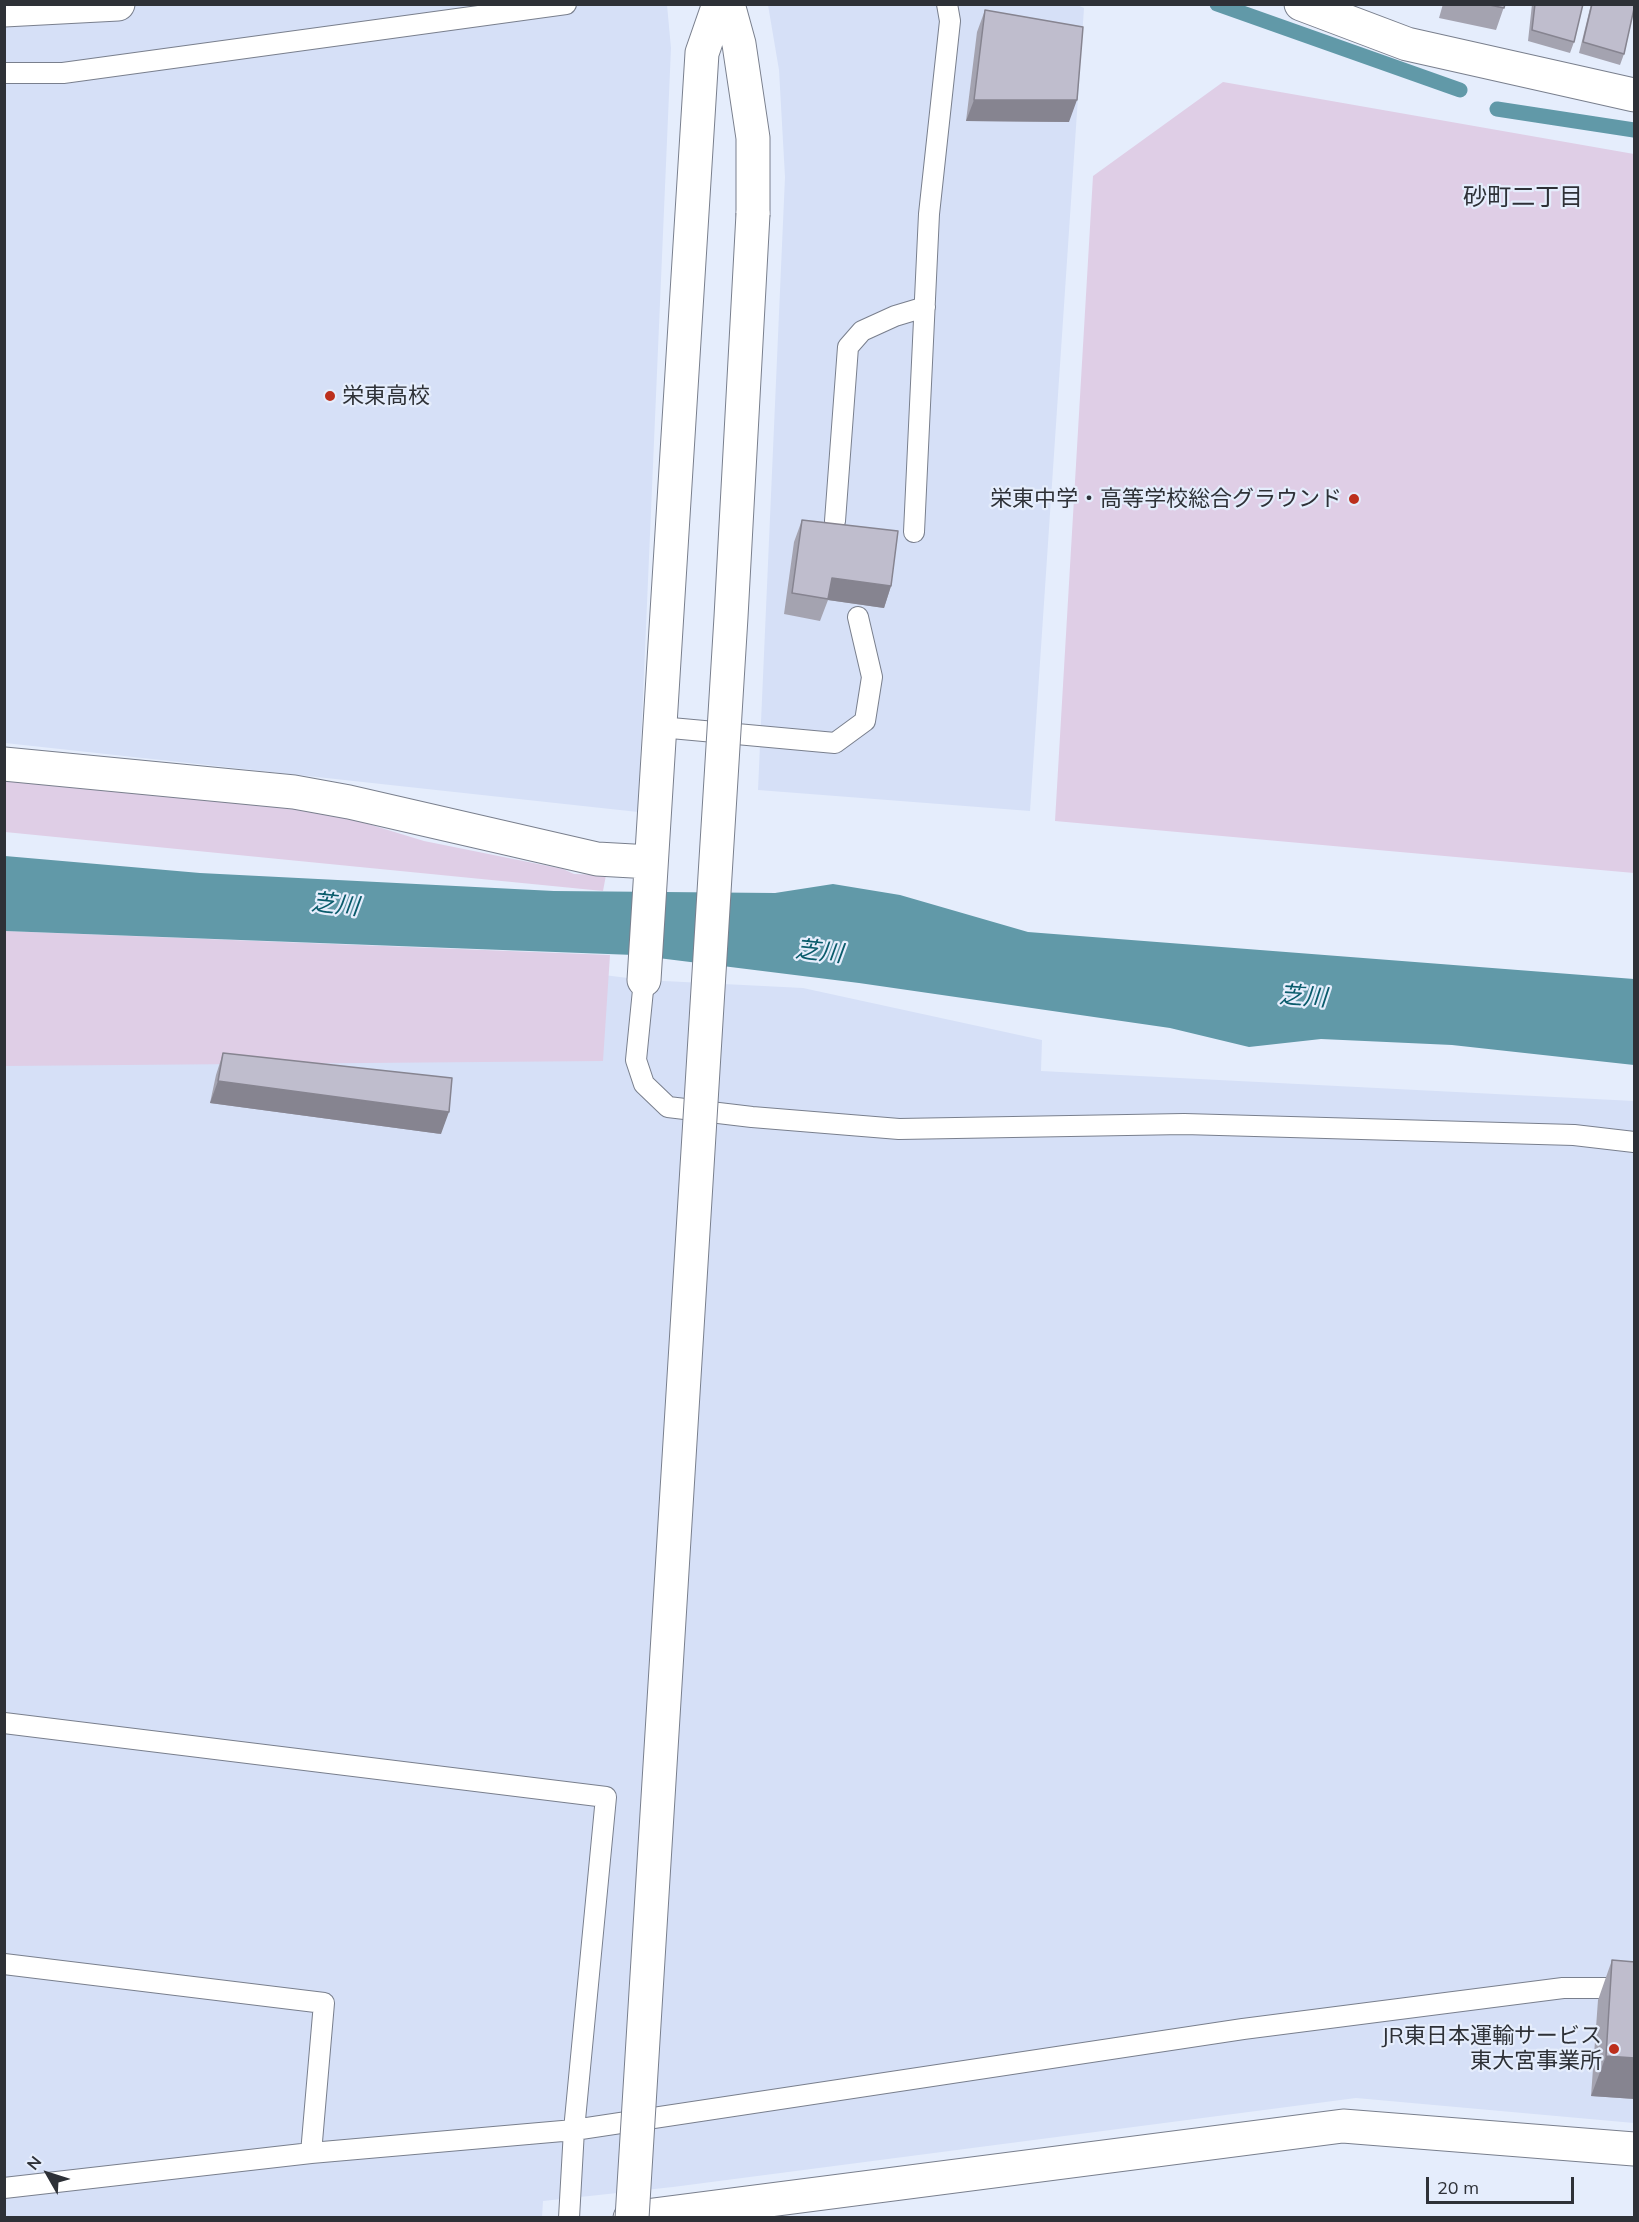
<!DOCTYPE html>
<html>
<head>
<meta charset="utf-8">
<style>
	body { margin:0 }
	#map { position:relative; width:1639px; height:2222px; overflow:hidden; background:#e5edfc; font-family:Mulish,sans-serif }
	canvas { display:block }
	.frame { position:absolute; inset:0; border:6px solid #2e3137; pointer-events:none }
	.north { position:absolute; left:18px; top:2144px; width:60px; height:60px; -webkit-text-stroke:4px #e5edfc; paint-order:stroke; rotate:309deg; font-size:16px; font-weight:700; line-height:24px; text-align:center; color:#2e3137 }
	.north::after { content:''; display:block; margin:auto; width:21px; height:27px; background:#2e3137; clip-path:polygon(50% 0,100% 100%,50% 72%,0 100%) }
	.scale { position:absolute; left:1426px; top:2177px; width:148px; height:27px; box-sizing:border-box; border:3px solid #2e3137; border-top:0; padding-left:8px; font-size:18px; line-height:21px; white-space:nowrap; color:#2e3137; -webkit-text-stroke:4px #e5edfc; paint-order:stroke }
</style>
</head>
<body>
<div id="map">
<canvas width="1639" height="2222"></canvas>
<div class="frame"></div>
<div class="north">N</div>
<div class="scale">20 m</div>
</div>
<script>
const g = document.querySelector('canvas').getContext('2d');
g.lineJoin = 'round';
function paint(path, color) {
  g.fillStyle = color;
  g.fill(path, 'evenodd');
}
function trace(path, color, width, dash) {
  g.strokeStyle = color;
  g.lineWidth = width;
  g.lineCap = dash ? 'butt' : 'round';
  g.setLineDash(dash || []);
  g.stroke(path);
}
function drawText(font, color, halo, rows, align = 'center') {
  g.font = font + ' Mulish,"Noto Sans JP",sans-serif';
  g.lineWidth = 4.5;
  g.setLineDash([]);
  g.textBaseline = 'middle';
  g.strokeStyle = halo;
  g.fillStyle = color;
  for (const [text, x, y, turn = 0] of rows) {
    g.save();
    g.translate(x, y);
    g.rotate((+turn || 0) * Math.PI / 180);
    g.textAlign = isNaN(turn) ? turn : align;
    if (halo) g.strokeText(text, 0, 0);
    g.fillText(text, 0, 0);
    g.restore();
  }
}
const built = new Path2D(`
	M 119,4 L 667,5 L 671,48 L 638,812 L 5,743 L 5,13 Z
	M 1075,4 L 1084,8 L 1030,811 L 758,790 L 785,177 L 779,70 L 768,5 Z
	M 580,972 L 644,980 L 803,988 L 1042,1040 L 1041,1071 L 1634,1101 L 1634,2123 L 1356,2098 L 673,2187 L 543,2201 L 542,2217 L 5,2217 L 4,1041 Z`);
const green = new Path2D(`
	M 1223,82 L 1634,154 L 1634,873 L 1055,821 L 1093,176 Z
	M 4,779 L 329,812 L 424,841 L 563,869 L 574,874 L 606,875 L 603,891 L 5,832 Z
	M 5,931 L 610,955 L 603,1061 L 5,1066 Z`);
const water = new Path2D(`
	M 5,856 L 200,873 L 554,891 L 775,893 L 833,884 L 900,895 L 1028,932 L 1634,979 L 1634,1065 L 1452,1045 L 1321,1039 L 1249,1047 L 1170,1028 L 859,983 L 634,955 L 5,931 Z`);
const stream = new Path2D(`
	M 1217,4 L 1460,90
	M 1497,109 L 1634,130`);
const lane = new Path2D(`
	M 4,73 L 63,73 L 566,4
	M 835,521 L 848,347 L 862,331 L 895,316 L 925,307
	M 914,532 L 929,214 L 950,21 L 947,4
	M 660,727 L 835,743 L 865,721 L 872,677 L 858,617
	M 644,980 L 636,1060 L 644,1084 L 668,1107 L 752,1117 L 899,1129 L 1184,1124 L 1574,1135 L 1634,1142
	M 4,1723 L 606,1797 L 574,2130 L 569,2218
	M 4,1964 L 324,2003 L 311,2153
	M 4,2188 L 311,2153 L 574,2130 L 1243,2029 L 1563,1988 L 1634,1988`);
const street = new Path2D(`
	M 1301,4 L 1407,44 L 1634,95
	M 4,10 L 118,4
	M 4,764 L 294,792 L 349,802 L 597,859 L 651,862
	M 644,980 L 702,53 L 719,4
	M 630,2218 L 1343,2126 L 1634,2149`);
const secondary = new Path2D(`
	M 728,4 L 739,44 L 753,138 L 753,214`);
const secondaryBridge = new Path2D(`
	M 632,2218 L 731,617 L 753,214`);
const wall = new Path2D(`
	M 1443,4 L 1505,4 L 1496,30 L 1439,18 Z
	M 1532,4 L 1583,4 L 1574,42 L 1570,53 L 1528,41 Z
	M 1591,4 L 1635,4 L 1624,54 L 1620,65 L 1579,53 Z
	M 985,10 L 1069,122 L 966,121 L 977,32 Z
	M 802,520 L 891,586 L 884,608 L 828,600 L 820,621 L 784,614 L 794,542 Z
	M 223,1053 L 441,1134 L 210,1103 L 216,1075 Z
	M 1612,1960 L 1635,2099 L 1591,2096 L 1598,2000 Z`);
const shadedWall = new Path2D(`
	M 974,100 L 1077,100 L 1069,122 L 966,121 Z
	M 832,578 L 891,586 L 884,608 L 828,600 Z
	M 218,1081 L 449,1112 L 441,1134 L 210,1103 Z
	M 1606,2056 L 1635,2058 L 1635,2099 L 1591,2096 Z`);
const building = new Path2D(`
	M 1485,4 L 1505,4 L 1504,8 Z
	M 1535,4 L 1583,4 L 1574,42 L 1532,30 Z
	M 1592,4 L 1635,4 L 1624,54 L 1583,42 Z
	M 985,10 L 1083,27 L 1077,100 L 974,100 Z
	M 802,520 L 898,531 L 891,586 L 832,578 L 828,599 L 792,593 Z
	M 223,1053 L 452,1078 L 449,1112 L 218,1081 Z
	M 1612,1960 L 1635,1962 L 1635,2058 L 1606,2056 Z`);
const markers = [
	[330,396,6,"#bc2f1d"],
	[1354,499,6,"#bc2f1d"],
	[1614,2049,6,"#bc2f1d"]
];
const poiNames = [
	["栄東高校",342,396,"left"],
	["栄東中学・高等学校総合グラウンド",1342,499],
	["JR東日本運輸サービス",1602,2036],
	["東大宮事業所",1602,2061]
];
const neighbourhoodNames = [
	["砂町二丁目",1523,198]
];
const waterNames = [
	["芝川",335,905,6],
	["芝川",819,952,6],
	["芝川",1303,997,4]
];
paint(built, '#d6e0f7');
paint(green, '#dfcee6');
paint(water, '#6199a8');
trace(stream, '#6199a8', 15);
trace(lane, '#797f8d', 22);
trace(street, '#797f8d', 35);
trace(secondary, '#797f8d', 35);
trace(lane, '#fff', 20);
trace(street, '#fff', 33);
trace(secondary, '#fff', 33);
trace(secondaryBridge, '#797f8d', 35, []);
trace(secondaryBridge, '#fff', 33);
paint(wall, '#a4a3b0');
paint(shadedWall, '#868490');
paint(building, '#bfbdcd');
trace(building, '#868490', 1.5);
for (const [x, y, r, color] of markers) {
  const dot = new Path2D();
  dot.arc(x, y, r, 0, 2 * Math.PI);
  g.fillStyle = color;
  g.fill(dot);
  trace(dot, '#e5edfc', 2);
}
drawText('22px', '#2e3137', '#e5edfc', poiNames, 'right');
drawText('24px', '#2e3137', '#e5edfc', neighbourhoodNames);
drawText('italic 24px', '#095b6b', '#e5edfc', waterNames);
</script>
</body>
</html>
